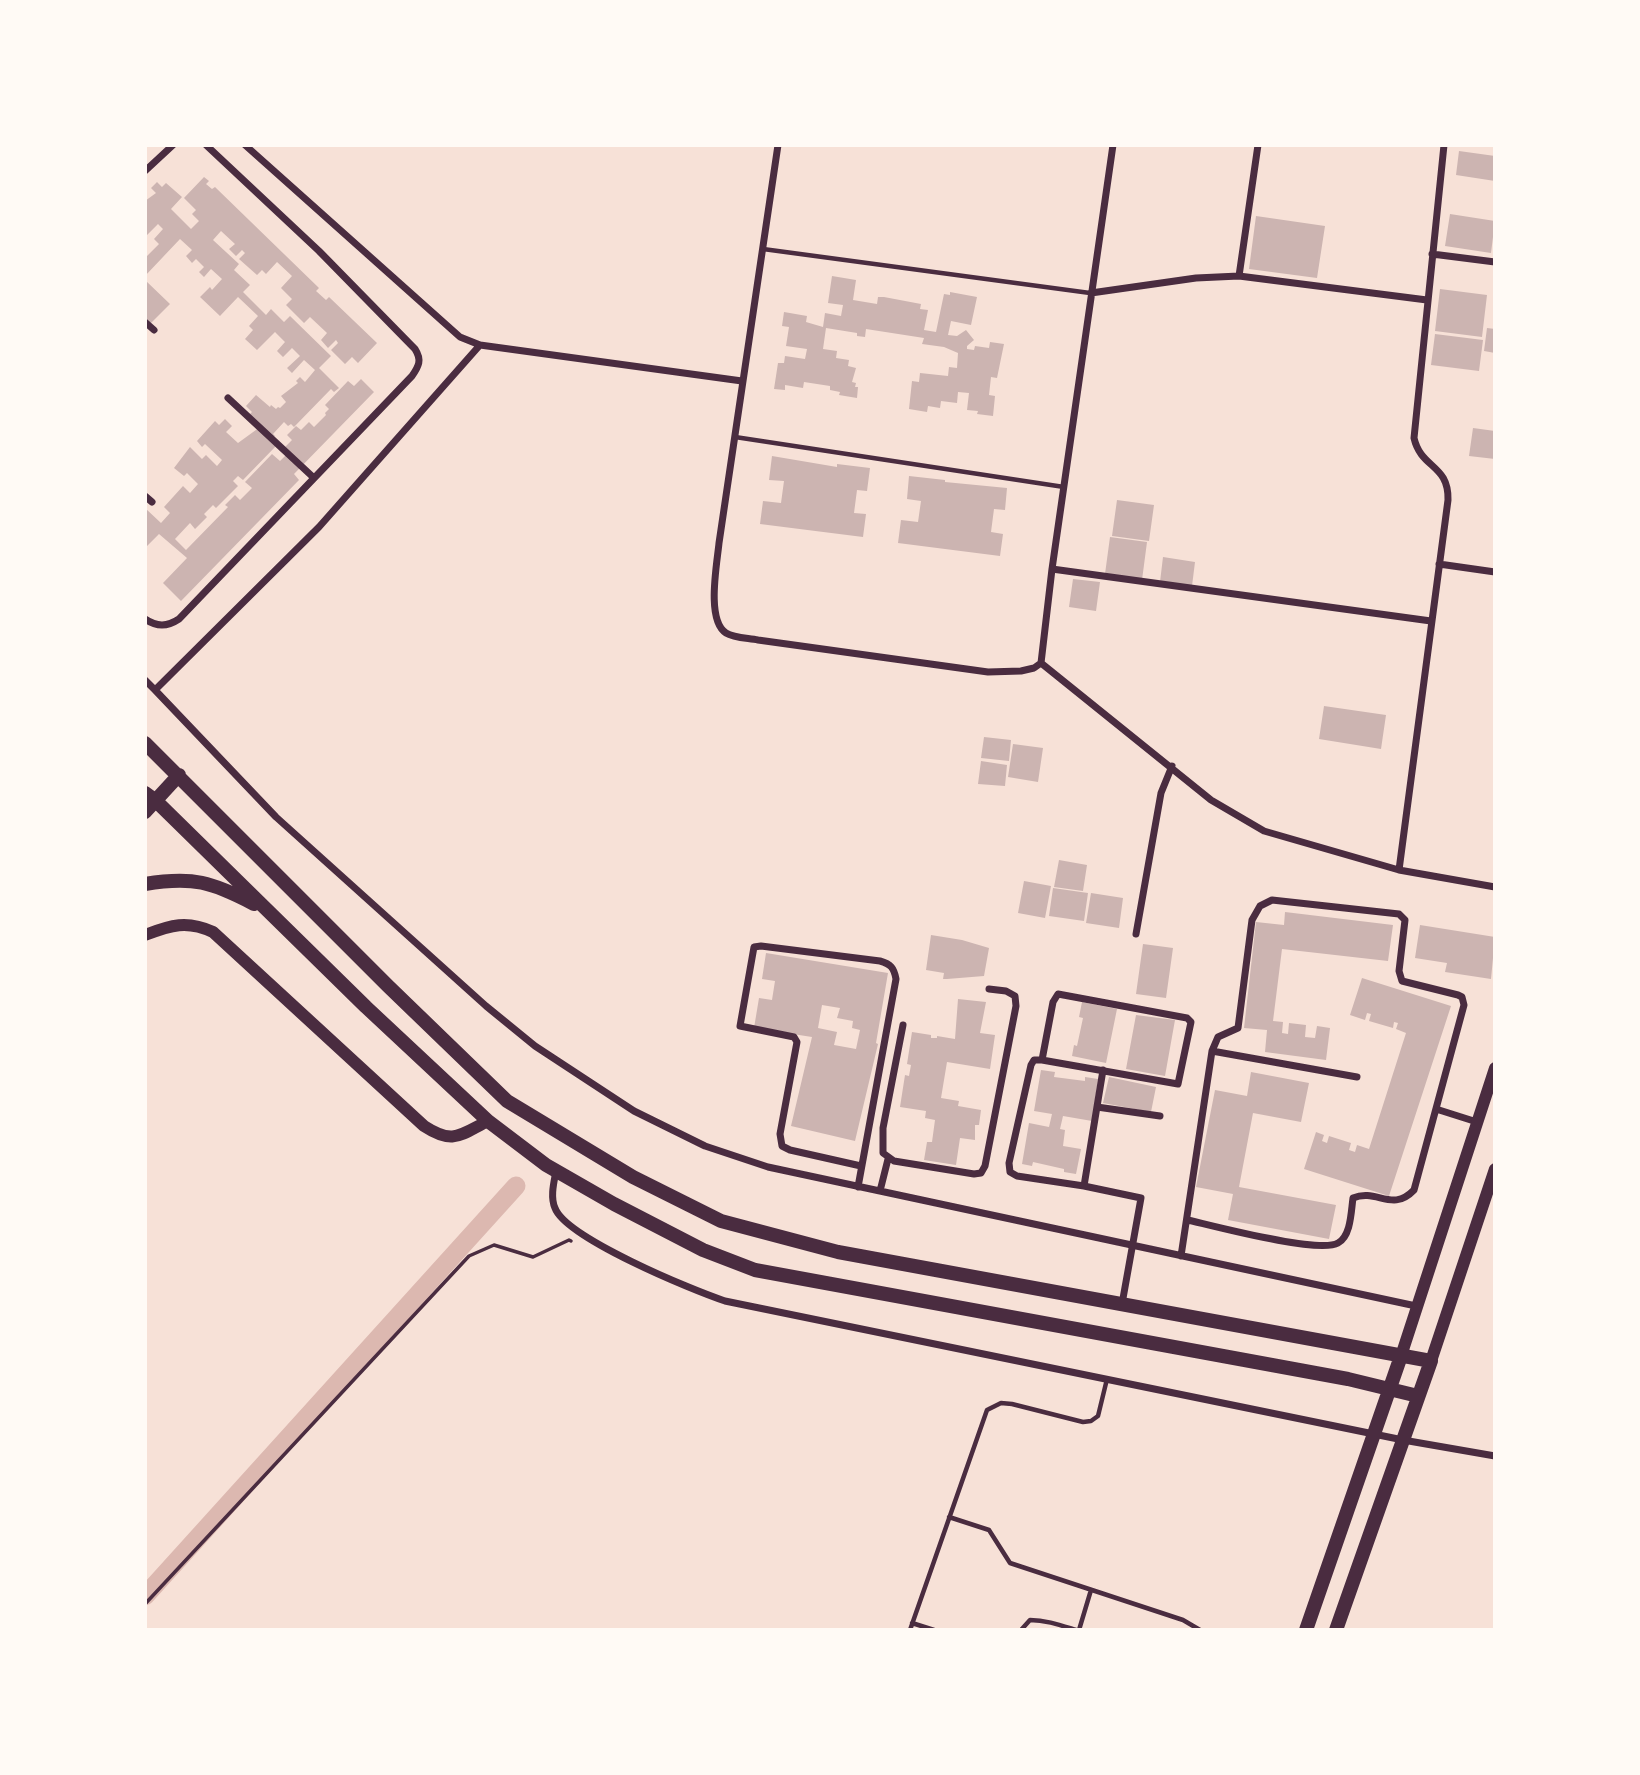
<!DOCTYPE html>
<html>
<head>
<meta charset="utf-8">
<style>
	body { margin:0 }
	#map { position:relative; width:1640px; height:1775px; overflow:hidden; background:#f7e1d7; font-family:Poppins,sans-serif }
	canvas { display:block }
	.frame { position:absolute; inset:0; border:147px solid #fffaf5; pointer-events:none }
</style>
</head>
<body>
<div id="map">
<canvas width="1640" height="1775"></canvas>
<div class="frame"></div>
</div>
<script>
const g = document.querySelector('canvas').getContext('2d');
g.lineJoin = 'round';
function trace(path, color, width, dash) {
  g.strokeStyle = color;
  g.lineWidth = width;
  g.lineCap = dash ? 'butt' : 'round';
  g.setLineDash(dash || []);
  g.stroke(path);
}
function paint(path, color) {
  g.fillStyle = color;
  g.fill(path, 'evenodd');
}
const canal = new Path2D(`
	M 145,1596 L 516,1186`);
const building = new Path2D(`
	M 1459,151 L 1495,156 L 1495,181 L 1456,175 Z
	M 204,177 L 209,181 L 206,184 L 212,189 L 215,187 L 319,288 L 316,291 L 326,300 L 329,297 L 377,343 L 358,363 L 352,357 L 345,364 L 331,350 L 338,343 L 336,340 L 328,348 L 321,340 L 327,333 L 310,317 L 304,323 L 286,305 L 292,299 L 281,288 L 292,276 L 277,262 L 266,274 L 262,270 L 257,275 L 239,259 L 245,253 L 242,250 L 236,256 L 229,249 L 235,244 L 221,231 L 213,240 L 239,264 L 234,270 L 250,285 L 243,292 L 266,315 L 271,309 L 284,322 L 290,316 L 331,356 L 319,368 L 339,388 L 334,392 L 331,389 L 294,427 L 291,424 L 288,426 L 284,422 L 273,434 L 275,436 L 270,441 L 276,446 L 243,480 L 238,476 L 233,481 L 238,486 L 216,508 L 213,505 L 204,514 L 207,517 L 195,529 L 190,523 L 175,539 L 186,550 L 228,507 L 225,505 L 235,495 L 240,500 L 252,488 L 245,482 L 272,454 L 280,461 L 286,455 L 285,447 L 292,440 L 287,435 L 296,426 L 301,430 L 309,422 L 314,427 L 326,415 L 325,413 L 329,409 L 325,405 L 348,381 L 354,386 L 361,379 L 374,392 L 294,474 L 299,480 L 181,601 L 163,583 L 187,558 L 159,534 L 145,548 L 145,508 L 161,523 L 170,513 L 164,507 L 183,486 L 190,493 L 198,484 L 187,473 L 184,476 L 174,468 L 190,447 L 202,459 L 206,455 L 217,466 L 222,460 L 205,444 L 202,447 L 197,441 L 215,421 L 219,425 L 225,419 L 232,426 L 226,432 L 238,443 L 260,427 L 248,416 L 252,412 L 246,406 L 256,395 L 270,407 L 271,405 L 276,409 L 278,407 L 280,408 L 286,402 L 281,396 L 298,383 L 296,381 L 300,377 L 305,382 L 315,370 L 304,360 L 292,373 L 287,368 L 300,356 L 292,348 L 283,357 L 277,351 L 285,342 L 275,332 L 257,350 L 245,339 L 253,330 L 249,326 L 258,316 L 238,297 L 220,316 L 200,297 L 210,287 L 212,290 L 222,279 L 211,269 L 204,277 L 199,272 L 204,267 L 196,259 L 192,263 L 186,256 L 192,250 L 180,239 L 145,276 L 145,258 L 159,244 L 154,239 L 163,229 L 158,224 L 145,237 L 145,201 L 156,193 L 151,188 L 157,182 L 162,187 L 166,183 L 182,197 L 171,209 L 191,229 L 199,221 L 192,214 L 196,210 L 184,198 Z
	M 1450,214 L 1495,221 L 1491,253 L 1445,246 Z
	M 1256,216 L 1325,226 L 1317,278 L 1249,269 Z
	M 832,276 L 856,280 L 853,300 L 877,304 L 878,297 L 884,297 L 921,304 L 920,309 L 928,310 L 924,330 L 936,332 L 944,294 L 950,295 L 950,292 L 977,297 L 971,325 L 951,321 L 948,335 L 957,336 L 966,330 L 974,340 L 967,346 L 967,349 L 974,350 L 975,346 L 989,348 L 990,342 L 1004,344 L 997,378 L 991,377 L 989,395 L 995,396 L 993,416 L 977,414 L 978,411 L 967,410 L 969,393 L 958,392 L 957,403 L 941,401 L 940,408 L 928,406 L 927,412 L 909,409 L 912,381 L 919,382 L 920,373 L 948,376 L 949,367 L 957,368 L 958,353 L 944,347 L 922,344 L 924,338 L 866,329 L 865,337 L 857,336 L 857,333 L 826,328 L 823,349 L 837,351 L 836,358 L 849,360 L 848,366 L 856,368 L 852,382 L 856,383 L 855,387 L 858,387 L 857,398 L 839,395 L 840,392 L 830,390 L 830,386 L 804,382 L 803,388 L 785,385 L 785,390 L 774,389 L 778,363 L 784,363 L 785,356 L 805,359 L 807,349 L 786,346 L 789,327 L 782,326 L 784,312 L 807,316 L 806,322 L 823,327 L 825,313 L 841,316 L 843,305 L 828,303 Z
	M 145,280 L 170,304 L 145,329 Z
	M 1440,289 L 1487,295 L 1482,337 L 1435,331 Z
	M 1487,328 L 1495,329 L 1495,353 L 1484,351 Z
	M 1435,334 L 1483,340 L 1479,371 L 1431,365 Z
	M 1473,428 L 1495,431 L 1495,459 L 1469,456 Z
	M 772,456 L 837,467 L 837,464 L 870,468 L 867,491 L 857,490 L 854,513 L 866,514 L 863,537 L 760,524 L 763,501 L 781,503 L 784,481 L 769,480 Z
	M 909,476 L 945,480 L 945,482 L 1007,488 L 1005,510 L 994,509 L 991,532 L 1003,534 L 1000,556 L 898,543 L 901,520 L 918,522 L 921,501 L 907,499 Z
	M 1117,500 L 1154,505 L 1149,541 L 1112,536 Z
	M 1110,537 L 1147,542 L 1142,580 L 1105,574 Z
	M 1163,557 L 1195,562 L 1192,586 L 1160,582 Z
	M 1073,579 L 1100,582 L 1096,611 L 1069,607 Z
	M 1324,706 L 1386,715 L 1381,749 L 1319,739 Z
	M 984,737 L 1011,740 L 1009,761 L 981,758 Z
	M 1013,744 L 1043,748 L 1038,782 L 1008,777 Z
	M 981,761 L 1007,765 L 1005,786 L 978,784 Z
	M 1059,860 L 1087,865 L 1083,891 L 1054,887 Z
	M 1024,881 L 1051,886 L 1045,918 L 1018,913 Z
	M 1053,888 L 1088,893 L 1084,921 L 1049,916 Z
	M 1091,893 L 1123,898 L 1119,928 L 1086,923 Z
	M 1285,912 L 1393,925 L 1388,961 L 1282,949 L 1273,1021 L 1283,1022 L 1282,1033 L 1288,1034 L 1289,1023 L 1306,1025 L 1305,1037 L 1315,1038 L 1317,1026 L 1330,1028 L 1326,1060 L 1265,1052 L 1267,1030 L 1244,1028 L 1256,922 L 1284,925 Z
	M 1420,925 L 1495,937 L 1491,979 L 1445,972 L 1447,963 L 1415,958 Z
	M 931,935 L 962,940 L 989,948 L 984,976 L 947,979 L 943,979 L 944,973 L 926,970 Z
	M 1143,944 L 1173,948 L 1166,998 L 1136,994 Z
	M 766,953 L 888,973 L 876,1043 L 878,1044 L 855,1141 L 791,1126 L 812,1037 L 754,1028 L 759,998 L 772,1000 L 775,981 L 762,979 ZM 822,1005 L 840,1008 L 837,1018 L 853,1021 L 852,1028 L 860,1030 L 856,1049 L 834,1045 L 837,1032 L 818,1028 Z
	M 1362,978 L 1451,1006 L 1389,1196 L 1304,1169 L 1316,1132 L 1324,1135 L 1322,1141 L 1327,1143 L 1329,1136 L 1351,1143 L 1349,1150 L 1355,1152 L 1357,1145 L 1369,1149 L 1406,1033 L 1396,1029 L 1398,1023 L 1394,1022 L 1393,1028 L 1369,1021 L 1371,1014 L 1367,1013 L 1365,1020 L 1350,1015 Z
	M 958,999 L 986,1002 L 980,1033 L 995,1035 L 990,1069 L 947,1062 L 941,1098 L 959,1101 L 958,1106 L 981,1110 L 979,1125 L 975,1125 L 975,1140 L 960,1138 L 956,1165 L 924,1160 L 927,1142 L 932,1142 L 935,1120 L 925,1118 L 926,1111 L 900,1107 L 905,1075 L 909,1076 L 911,1065 L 907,1064 L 912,1032 L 931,1035 L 931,1038 L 937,1038 L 937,1036 L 955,1039 Z
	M 1082,1002 L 1117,1009 L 1106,1063 L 1072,1056 L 1074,1045 L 1077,1046 L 1083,1018 L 1079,1017 Z
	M 1136,1015 L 1175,1020 L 1165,1076 L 1126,1069 Z
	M 1041,1070 L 1055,1072 L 1054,1077 L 1085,1081 L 1085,1077 L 1098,1079 L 1092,1121 L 1063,1116 L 1060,1129 L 1065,1130 L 1063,1146 L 1081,1149 L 1076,1174 L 1064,1172 L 1064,1169 L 1033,1162 L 1032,1166 L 1022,1164 L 1029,1123 L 1049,1127 L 1052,1114 L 1034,1111 Z
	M 1251,1072 L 1309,1083 L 1301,1122 L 1253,1113 L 1239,1187 L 1336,1205 L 1329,1239 L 1228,1220 L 1233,1194 L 1196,1187 L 1215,1090 L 1247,1096 Z
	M 1109,1077 L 1156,1087 L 1151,1112 L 1103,1103 Z`);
const path = new Path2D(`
	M 145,1604 L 469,1256 L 494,1245 L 533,1257 L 569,1240 L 571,1241`);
const service = new Path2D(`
	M 763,249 L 1090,293
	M 735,437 L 1064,487
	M 949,1517 L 989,1530 L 1010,1563 L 1183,1620 L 1200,1630
	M 912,1623 L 934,1630
	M 910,1630 L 987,1410 L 1001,1403 L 1012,1404 L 1083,1422 L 1091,1421 L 1098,1416 L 1107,1379
	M 1021,1630 L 1030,1620 C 1046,1620 1060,1625 1076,1630
	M 1079,1630 L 1091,1590`);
const minor = new Path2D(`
	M 245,145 L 460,337 L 480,345 L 742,381
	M 778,145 L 719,543 C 717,564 706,620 726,633 C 734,638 748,638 758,640 L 988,672 L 1021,671 L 1034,668 L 1041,663 L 1052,569 L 1113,145
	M 145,171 L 173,145
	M 1432,254 L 1495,262
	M 1239,276 L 1258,145
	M 1091,293 L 1196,278 L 1239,276 L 1427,300
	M 145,322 L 154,330
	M 228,398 L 314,478
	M 145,496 L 152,502
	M 1439,564 L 1495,572
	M 1052,569 L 1431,621
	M 145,619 C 157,627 167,627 179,619 L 412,376 C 419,366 422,360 415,349 L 319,251 L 206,145
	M 1041,663 L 1211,800 L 1264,831 L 1399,870 L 1495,887
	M 145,680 L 155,690 L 319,527 L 480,345
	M 155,690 L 276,817 L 486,1006 L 535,1046 L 634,1111 L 705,1146 L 768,1167 L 1416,1306
	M 1399,870 L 1448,500 C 1449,464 1421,469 1414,438 L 1444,145
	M 1136,934 L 1161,793 L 1172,766
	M 903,1025 L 883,1128 L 883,1153 L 894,1161 L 974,1174 L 981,1173 L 985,1166 L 1016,1006 L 1015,996 L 1006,991 L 989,989
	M 1212,1051 L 1357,1077
	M 1042,1060 L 1053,1002 L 1058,994 L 1187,1018 L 1191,1022 L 1178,1084 L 1042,1060 L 1034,1060 L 1031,1065 L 1009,1163 L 1010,1172 L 1017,1176 L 1084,1186 L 1141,1198 L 1122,1304
	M 1097,1107 L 1160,1116
	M 1436,1109 L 1477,1122
	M 556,1171 C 554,1182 550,1197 555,1208 C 566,1238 692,1290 725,1301 L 1403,1440 L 1495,1456
	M 1084,1186 L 1103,1070
	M 858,1187 L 896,979 C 894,968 891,964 880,961 L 761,946 L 754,947 L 740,1026 L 794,1037 L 797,1042 L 780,1134 L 782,1146 L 790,1150 L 861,1166
	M 880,1191 L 888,1159
	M 1181,1256 L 1212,1051 L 1218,1037 L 1238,1028 L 1252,920 L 1260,906 L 1272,900 L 1399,914 L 1405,920 L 1399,971 L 1402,981 L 1458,995 L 1462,997 L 1464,1005 L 1414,1190 C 1392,1213 1377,1188 1353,1198 C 1351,1212 1351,1236 1338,1243 C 1319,1254 1214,1226 1188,1220`);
const tertiary = new Path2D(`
	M 145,935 C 171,925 187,920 213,932 L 424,1126 C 453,1145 460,1135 488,1121
	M 1401,1356 L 1495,1068
	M 1431,1361 L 1495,1169`);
const secondary = new Path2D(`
	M 145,743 L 388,986 L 507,1101 L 633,1177 L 721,1221 L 838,1252 L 1431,1361 L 1336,1630
	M 145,793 L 156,801 L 366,1007 L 488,1121 L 546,1165 L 614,1204 L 703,1250 L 755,1270 L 1348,1379 L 1418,1396
	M 145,812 L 179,775
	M 145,884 C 193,876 212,882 254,904
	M 1306,1630 L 1401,1356`);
trace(canal, '#dcb8b0', 19);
paint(building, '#ccb4b1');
trace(path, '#4a2c40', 3.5);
trace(service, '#4a2c40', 4.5);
trace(minor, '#4a2c40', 7);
trace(tertiary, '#4a2c40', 12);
trace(secondary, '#4a2c40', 14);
</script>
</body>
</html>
